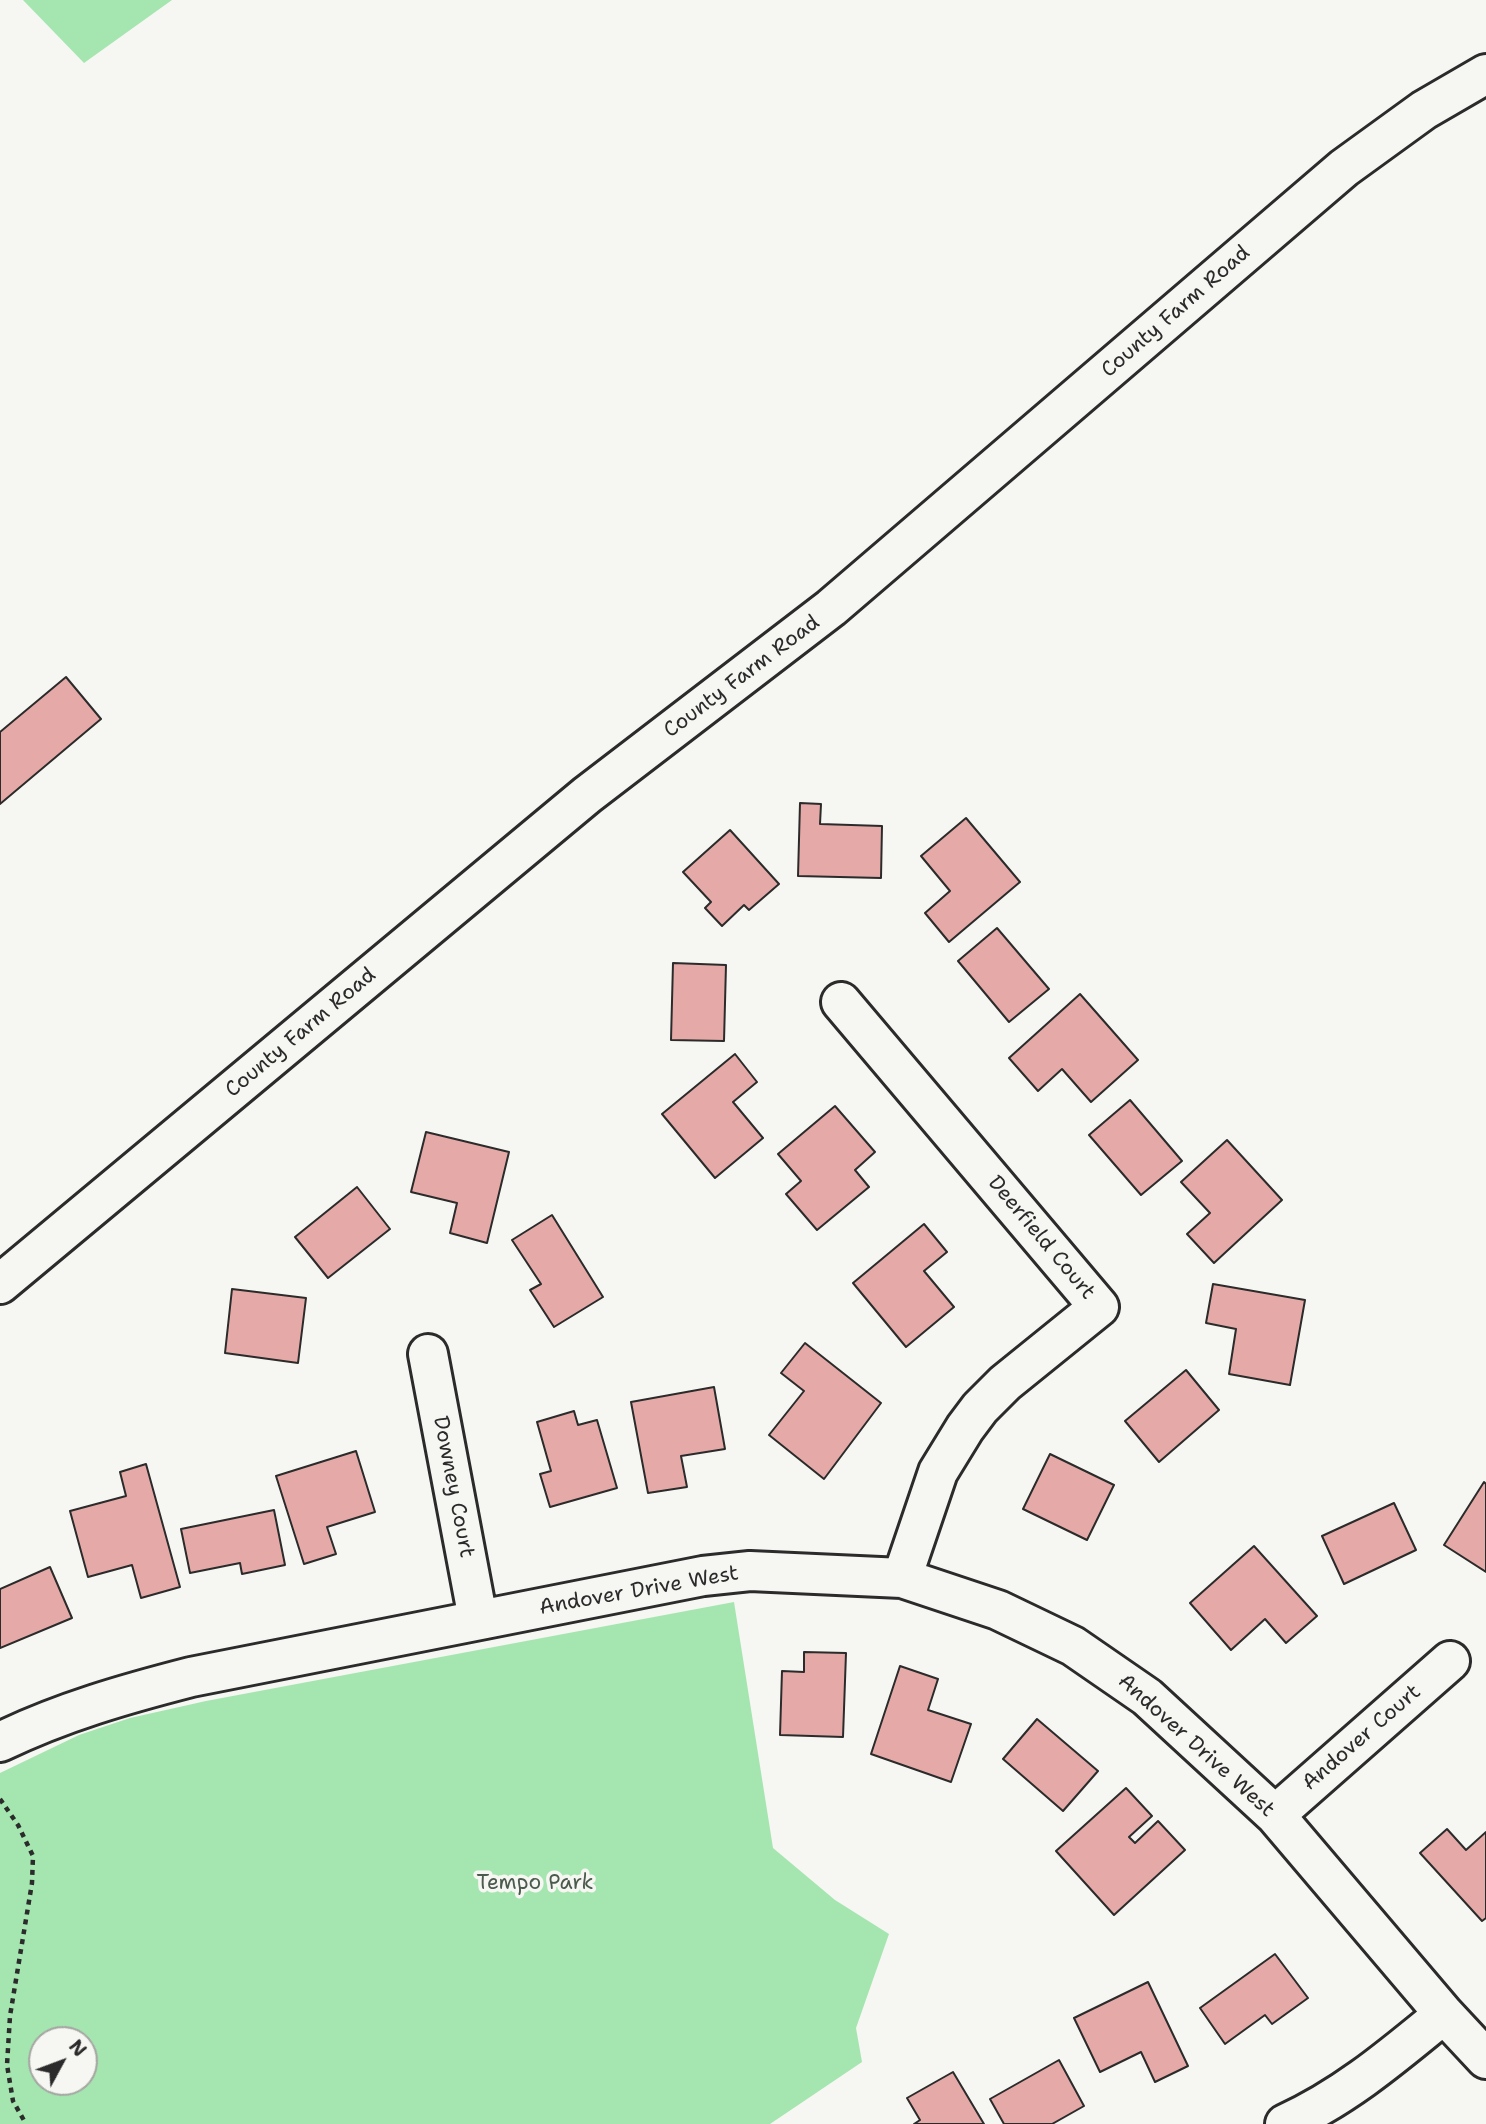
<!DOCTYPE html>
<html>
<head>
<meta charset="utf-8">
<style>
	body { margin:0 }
	#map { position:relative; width:1486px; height:2124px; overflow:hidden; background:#f6f6f2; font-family:"Shantell Sans",sans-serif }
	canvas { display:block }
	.north { position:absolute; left:28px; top:2026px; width:70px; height:70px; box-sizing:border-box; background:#f6f6f2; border:2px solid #a5a5a2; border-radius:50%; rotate:49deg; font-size:19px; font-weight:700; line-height:28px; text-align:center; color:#2b2b2b }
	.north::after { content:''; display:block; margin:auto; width:24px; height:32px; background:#2b2b2b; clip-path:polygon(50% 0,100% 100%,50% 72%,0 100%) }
</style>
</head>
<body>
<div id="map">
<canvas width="1486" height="2124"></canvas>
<div class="north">N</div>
</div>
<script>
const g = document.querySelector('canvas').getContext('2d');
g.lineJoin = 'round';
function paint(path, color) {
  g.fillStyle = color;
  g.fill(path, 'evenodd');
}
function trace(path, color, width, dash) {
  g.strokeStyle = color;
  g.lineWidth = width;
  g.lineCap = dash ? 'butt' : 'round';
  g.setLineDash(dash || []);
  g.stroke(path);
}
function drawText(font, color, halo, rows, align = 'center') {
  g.font = font + ' "Shantell Sans",sans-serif';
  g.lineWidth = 7;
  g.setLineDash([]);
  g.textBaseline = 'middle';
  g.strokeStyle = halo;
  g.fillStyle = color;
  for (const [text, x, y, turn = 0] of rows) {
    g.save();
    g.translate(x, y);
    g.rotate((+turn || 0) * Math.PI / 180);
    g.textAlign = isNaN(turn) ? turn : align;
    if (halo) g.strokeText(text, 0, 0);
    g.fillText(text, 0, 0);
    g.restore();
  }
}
const green = new Path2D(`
	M 23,0 L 172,0 L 84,63 Z
	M 734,1602 L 773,1848 L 835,1900 L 889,1934 L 856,2028 L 862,2062 L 770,2124 L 0,2124 L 0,1773 L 79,1735 L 130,1718 L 206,1701 ZM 84,2040 L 84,2082 L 42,2082 L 42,2040 Z`);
const building = new Path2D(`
	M 66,677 L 101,719 L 0,804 L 0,732 Z
	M 800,803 L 821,804 L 820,824 L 882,826 L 881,878 L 798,876 Z
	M 966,818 L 1020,882 L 949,942 L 925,913 L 950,891 L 921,856 Z
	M 730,830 L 779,884 L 749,910 L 744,905 L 722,926 L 705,908 L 711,902 L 683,872 Z
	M 997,928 L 1049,989 L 1009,1022 L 958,961 Z
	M 673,963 L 726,965 L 724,1041 L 671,1040 Z
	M 1080,994 L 1138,1060 L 1091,1102 L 1062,1069 L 1038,1091 L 1009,1058 Z
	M 735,1054 L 757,1082 L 733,1102 L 763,1138 L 715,1178 L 662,1114 Z
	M 1130,1100 L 1182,1161 L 1141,1195 L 1089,1135 Z
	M 835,1106 L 875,1152 L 855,1170 L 869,1187 L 817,1230 L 786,1194 L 801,1181 L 778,1154 Z
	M 426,1132 L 509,1152 L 487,1243 L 450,1233 L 457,1203 L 411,1192 Z
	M 1227,1140 L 1282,1200 L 1214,1263 L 1187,1234 L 1210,1213 L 1181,1182 Z
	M 357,1187 L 390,1229 L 328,1278 L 295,1237 Z
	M 552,1215 L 603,1297 L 554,1327 L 530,1290 L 541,1284 L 512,1240 Z
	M 924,1224 L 947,1252 L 924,1271 L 954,1307 L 906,1347 L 853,1283 Z
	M 1213,1284 L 1305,1300 L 1290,1385 L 1229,1374 L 1236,1329 L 1206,1323 Z
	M 232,1289 L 306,1298 L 298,1363 L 225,1353 Z
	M 805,1343 L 881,1403 L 824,1479 L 769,1435 L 804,1391 L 781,1373 Z
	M 1186,1370 L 1219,1410 L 1159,1462 L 1125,1421 Z
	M 714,1387 L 725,1449 L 681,1456 L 687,1487 L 648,1493 L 631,1402 Z
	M 574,1411 L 578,1425 L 597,1420 L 617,1488 L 550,1507 L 540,1474 L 551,1471 L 537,1422 Z
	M 356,1451 L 375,1512 L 327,1527 L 336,1554 L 304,1564 L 276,1476 Z
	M 1050,1454 L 1114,1485 L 1087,1540 L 1023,1509 Z
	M 146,1464 L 180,1587 L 141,1598 L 132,1565 L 88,1577 L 70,1511 L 126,1496 L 120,1472 Z
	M 1484,1482 L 1486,1484 L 1486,1572 L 1444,1545 Z
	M 1394,1503 L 1416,1550 L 1344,1584 L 1322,1536 Z
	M 274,1510 L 285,1565 L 242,1574 L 240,1563 L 190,1573 L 181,1529 Z
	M 1254,1546 L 1317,1616 L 1286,1643 L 1265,1619 L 1231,1650 L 1190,1603 Z
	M 50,1567 L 72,1618 L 0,1648 L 0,1589 Z
	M 804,1652 L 846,1653 L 843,1737 L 780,1735 L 782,1671 L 804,1672 Z
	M 900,1666 L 938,1679 L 928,1710 L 971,1724 L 951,1782 L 871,1754 Z
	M 1037,1719 L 1098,1771 L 1063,1811 L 1003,1759 Z
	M 1126,1788 L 1152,1816 L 1129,1837 L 1135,1843 L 1158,1821 L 1185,1850 L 1114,1915 L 1056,1851 Z
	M 1447,1829 L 1466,1850 L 1486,1832 L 1486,1918 L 1482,1921 L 1420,1853 Z
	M 1275,1954 L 1308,1998 L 1272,2024 L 1265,2015 L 1225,2044 L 1200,2008 Z
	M 1148,1982 L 1188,2066 L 1155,2082 L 1141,2052 L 1100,2072 L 1074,2018 Z
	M 1059,2060 L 1084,2106 L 1052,2124 L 1004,2124 L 990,2099 Z
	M 953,2072 L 984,2124 L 914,2124 L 920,2120 L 907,2098 Z`);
const path = new Path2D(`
	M 0,1799 L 18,1825 L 33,1856 L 32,1883 L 10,2016 L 7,2065 L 13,2101 L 26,2124`);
const minor = new Path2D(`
	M 841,1002 L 1099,1307 L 1005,1383 L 980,1408 L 965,1428 L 938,1472 L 902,1578
	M 428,1354 L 478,1619
	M 0,1742 C 62,1712 125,1694 191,1677 L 703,1576 L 750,1571 L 902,1578 L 998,1610 L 1073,1646 L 1147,1697 L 1275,1815 L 1444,2014 L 1486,2059
	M 1275,1815 L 1450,1661
	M 1285,2124 C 1345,2097 1394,2055 1444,2014`);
const major = new Path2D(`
	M 0,1284 L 587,795 L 831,608 L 1344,168 L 1424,110 L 1486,74`);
const streetNames = [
	["County Farm Road",1176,312,-41],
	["County Farm Road",742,677,-37],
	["County Farm Road",301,1033,-40],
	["Deerfield Court",1041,1238,50],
	["Downey Court",453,1487,79],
	["Andover Drive West",639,1591,-10],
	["Andover Court",1362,1738,-41],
	["Andover Drive West",1196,1746,42]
];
const parkNames = [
	["Tempo Park",535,1884]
];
paint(green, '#a5e6b0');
paint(building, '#e5aaa8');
trace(building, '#2b2b2b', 2);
trace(minor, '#2b2b2b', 44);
trace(major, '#2b2b2b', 44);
trace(path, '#2b2b2b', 4.5, [5, 5]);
trace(minor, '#f6f6f2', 38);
trace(major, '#f6f6f2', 38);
drawText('21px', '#2b2b2b', '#f6f6f2', streetNames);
drawText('21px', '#4a5a4c', '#f6f6f2', parkNames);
</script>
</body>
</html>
